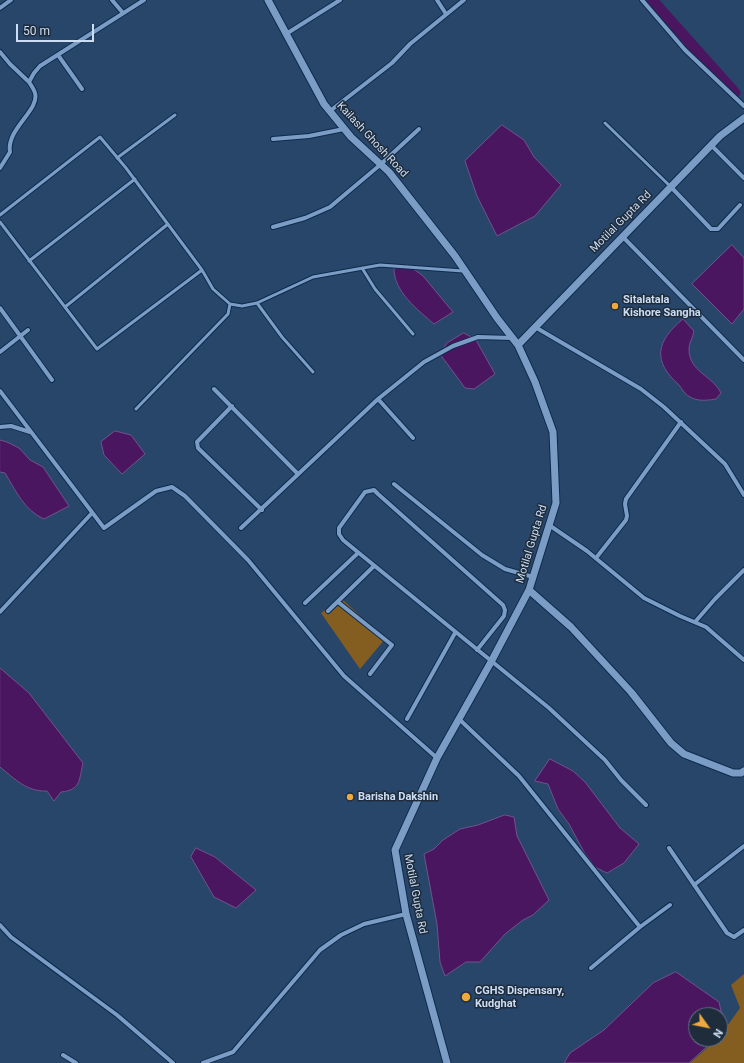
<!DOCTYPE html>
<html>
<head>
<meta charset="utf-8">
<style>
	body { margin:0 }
	#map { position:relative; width:744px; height:1063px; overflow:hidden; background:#284669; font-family:Roboto,sans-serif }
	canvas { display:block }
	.north { position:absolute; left:688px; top:1007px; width:40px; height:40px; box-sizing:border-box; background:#1e2c3c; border:1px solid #647386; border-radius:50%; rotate:123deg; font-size:11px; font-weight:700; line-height:16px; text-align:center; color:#cddef4 }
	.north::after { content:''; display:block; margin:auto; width:14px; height:18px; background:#eea83c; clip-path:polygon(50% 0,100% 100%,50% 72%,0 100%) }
	.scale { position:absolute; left:16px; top:24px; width:78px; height:18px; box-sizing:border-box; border:2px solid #cddef4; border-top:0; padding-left:5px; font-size:12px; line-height:14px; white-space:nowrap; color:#cddef4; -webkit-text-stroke:3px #1e2c3c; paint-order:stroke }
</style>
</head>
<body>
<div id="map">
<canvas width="744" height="1063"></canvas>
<div class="north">N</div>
<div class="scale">50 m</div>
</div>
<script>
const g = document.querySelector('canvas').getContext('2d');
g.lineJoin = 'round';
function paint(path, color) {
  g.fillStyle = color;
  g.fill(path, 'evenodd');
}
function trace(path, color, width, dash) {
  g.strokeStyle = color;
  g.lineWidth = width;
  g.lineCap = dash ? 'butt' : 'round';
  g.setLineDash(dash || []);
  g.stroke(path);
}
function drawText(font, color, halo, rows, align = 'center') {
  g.font = font + ' Roboto,sans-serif';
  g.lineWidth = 3;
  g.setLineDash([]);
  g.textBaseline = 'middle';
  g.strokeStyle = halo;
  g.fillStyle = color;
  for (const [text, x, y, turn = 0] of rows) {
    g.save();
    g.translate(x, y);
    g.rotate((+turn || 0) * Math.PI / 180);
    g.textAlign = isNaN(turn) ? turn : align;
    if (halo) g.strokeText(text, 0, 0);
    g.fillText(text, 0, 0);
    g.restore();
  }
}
const green = new Path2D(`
	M 341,598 L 385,639 L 360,669 L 321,613 Z
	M 744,974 L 744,1063 L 690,1063 L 717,1039 L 720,1039 L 720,1036 L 740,1008 L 731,985 Z`);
const water = new Path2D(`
	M 502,125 L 524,140 L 534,157 L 561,185 L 535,216 L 497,236 L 477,196 L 465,161 Z
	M 732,245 L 744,258 L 744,309 L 732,324 L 692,284 Z
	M 408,265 L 423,276 L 453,312 L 434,324 C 418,310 394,292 394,269 Z
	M 683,319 L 694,331 C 693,338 689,342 689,349 C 689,372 712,375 721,393 L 716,399 C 704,401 693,402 684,392 C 682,390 681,387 679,385 C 652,361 656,341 683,319 Z
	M 464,333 L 476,340 L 495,374 L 474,389 L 465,388 L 440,354 L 447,343 Z
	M 115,431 L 131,435 L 145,454 L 122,474 L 104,455 L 101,442 Z
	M 0,440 L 7,442 L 19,448 L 30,460 L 43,467 L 69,506 L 44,519 C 24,510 16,491 5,473 L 0,472 Z
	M 0,668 L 29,693 L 83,763 C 79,780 81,790 61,792 L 54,801 L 47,791 C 27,792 15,779 0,767 Z
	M 550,759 L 573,771 L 585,782 L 620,828 L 639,844 L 624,863 L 607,873 L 595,867 L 584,852 L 569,824 L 558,809 L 548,784 L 535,781 Z
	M 505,815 L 514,817 L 517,836 L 549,900 L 533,915 L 523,920 L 505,934 L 480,962 L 466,962 L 445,976 L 440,962 L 437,924 L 424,854 L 434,849 L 443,840 L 460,829 L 478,825 Z
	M 196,848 L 215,857 L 256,890 L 236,908 L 214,897 L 191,857 Z
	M 676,972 L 719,1002 L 725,1030 L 720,1035 L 720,1015 L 696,1015 L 696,1039 L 715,1039 L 689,1063 L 564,1063 L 570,1053 L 604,1030 L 653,983 Z`);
const canal = new Path2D(`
	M 652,0 L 735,93`);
const service = new Path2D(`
	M 605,123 L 671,187
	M 117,158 L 175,115
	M 0,215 L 100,137 L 126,168 L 202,270 L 213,289 L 230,304 L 242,306 L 257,303 L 313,277 L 380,265 L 463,271
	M 0,222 L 97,349 L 202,270
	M 29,261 L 135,179
	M 362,268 L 375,289 L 413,334
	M 257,303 L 282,337 L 313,372
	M 65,307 L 168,224
	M 136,409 L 228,314 L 230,304`);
const minor = new Path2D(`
	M 112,0 L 123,13
	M 437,0 L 446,14
	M 642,0 L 685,50 L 744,106
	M 0,8 L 11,0
	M 286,34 L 340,0
	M 0,52 L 10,64 L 29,82
	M 58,55 L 82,89
	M 330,111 L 392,63 L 410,44 L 464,0
	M 273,139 L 309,136 L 344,129
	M 712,146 L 744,178
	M 0,168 L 10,152 C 6,129 40,110 35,93 C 34,89 31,85 29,82 L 34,73 L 40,66 L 144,0
	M 671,187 L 711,229 L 718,229 L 740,205
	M 273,227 L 305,218 L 330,207 L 380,165 L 419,129
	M 622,236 L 744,360
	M 0,308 L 52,380
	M 535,327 L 641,389 L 664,407 L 725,464 L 744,495
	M 0,352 L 28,330
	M 214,389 L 298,474
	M 0,391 L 104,528 L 156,491 L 172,487 L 185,496 L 248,560 L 344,676 L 437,758
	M 378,399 L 413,438
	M 232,406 L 197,442 L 198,448 L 262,510
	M 0,427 L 11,426 L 30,432
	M 394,484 L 482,555 L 505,569 L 533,577
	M 549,525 L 587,551 L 644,598 L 680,616 L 706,627 L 744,660
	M 241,528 L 378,399 L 424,362 L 453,346 L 478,337 L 512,338
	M 596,558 L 626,520 L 627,516 L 625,504 L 626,499 L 681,422
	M 338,602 L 392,645 L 370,674
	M 305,603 L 358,553
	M 328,611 L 374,566
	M 0,612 L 92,513
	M 695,622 L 715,599 L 744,570
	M 477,650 L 504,616 L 505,610 L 503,605 L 378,494 L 374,490 L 365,492 L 339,528 L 339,534 L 343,540 L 549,708 L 605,760 L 621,780 L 646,805
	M 407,719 L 455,633
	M 459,719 L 519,776 L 640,927 L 591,968
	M 669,848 L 727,933 L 734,937 L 744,930
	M 694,885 L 744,846
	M 0,925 L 11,937 L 117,1015 L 173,1063
	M 640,927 L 670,905
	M 63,1055 L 76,1063
	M 203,1063 L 233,1052 L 320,950 L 341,935 L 364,924 L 406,914`);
const tertiary = new Path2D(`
	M 268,0 L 324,104 L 351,137 L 389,172 L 455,256 L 497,318 L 518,345
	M 529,590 L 571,627 L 631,692 L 671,743 L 684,754 L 733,773 L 741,773 L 744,771
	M 447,1063 L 406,914 L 395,850 L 437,758 L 491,662 L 529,590 L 556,503 L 553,432 L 535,382 L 518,345 L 720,136 L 744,118`);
const markers = [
	[615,306,4,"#eea83c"],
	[350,797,4,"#eea83c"],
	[466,997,5,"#eea83c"]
];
const streetNames = [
	["Kailash Ghosh Road",372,140,47],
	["Motilal Gupta Rd",621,222,-45],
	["Motilal Gupta Rd",532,544,-73],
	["Motilal Gupta Rd",415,894,79]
];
const poiNames = [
	["Sitalatala",623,300],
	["Kishore Sangha",623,313],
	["Barisha Dakshin",358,797],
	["CGHS Dispensary,",475,991],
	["Kudghat",475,1004]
];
paint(green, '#845d20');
paint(water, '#4a1660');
trace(water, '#71528c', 1);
trace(canal, '#4a1660', 11);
trace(service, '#0d2b4d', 5);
trace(minor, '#0d2b4d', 6);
trace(tertiary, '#0d2b4d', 9);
trace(service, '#7b9dc5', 3);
trace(minor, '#7b9dc5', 4);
trace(tertiary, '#7b9dc5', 7);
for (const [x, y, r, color] of markers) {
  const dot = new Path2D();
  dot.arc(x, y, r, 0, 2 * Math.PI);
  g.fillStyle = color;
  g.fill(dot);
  trace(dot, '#1e2c3c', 1.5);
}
drawText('11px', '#cddef4', '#1e2c3c', streetNames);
drawText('bold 11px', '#cddef4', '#1e2c3c', poiNames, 'left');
</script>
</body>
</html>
